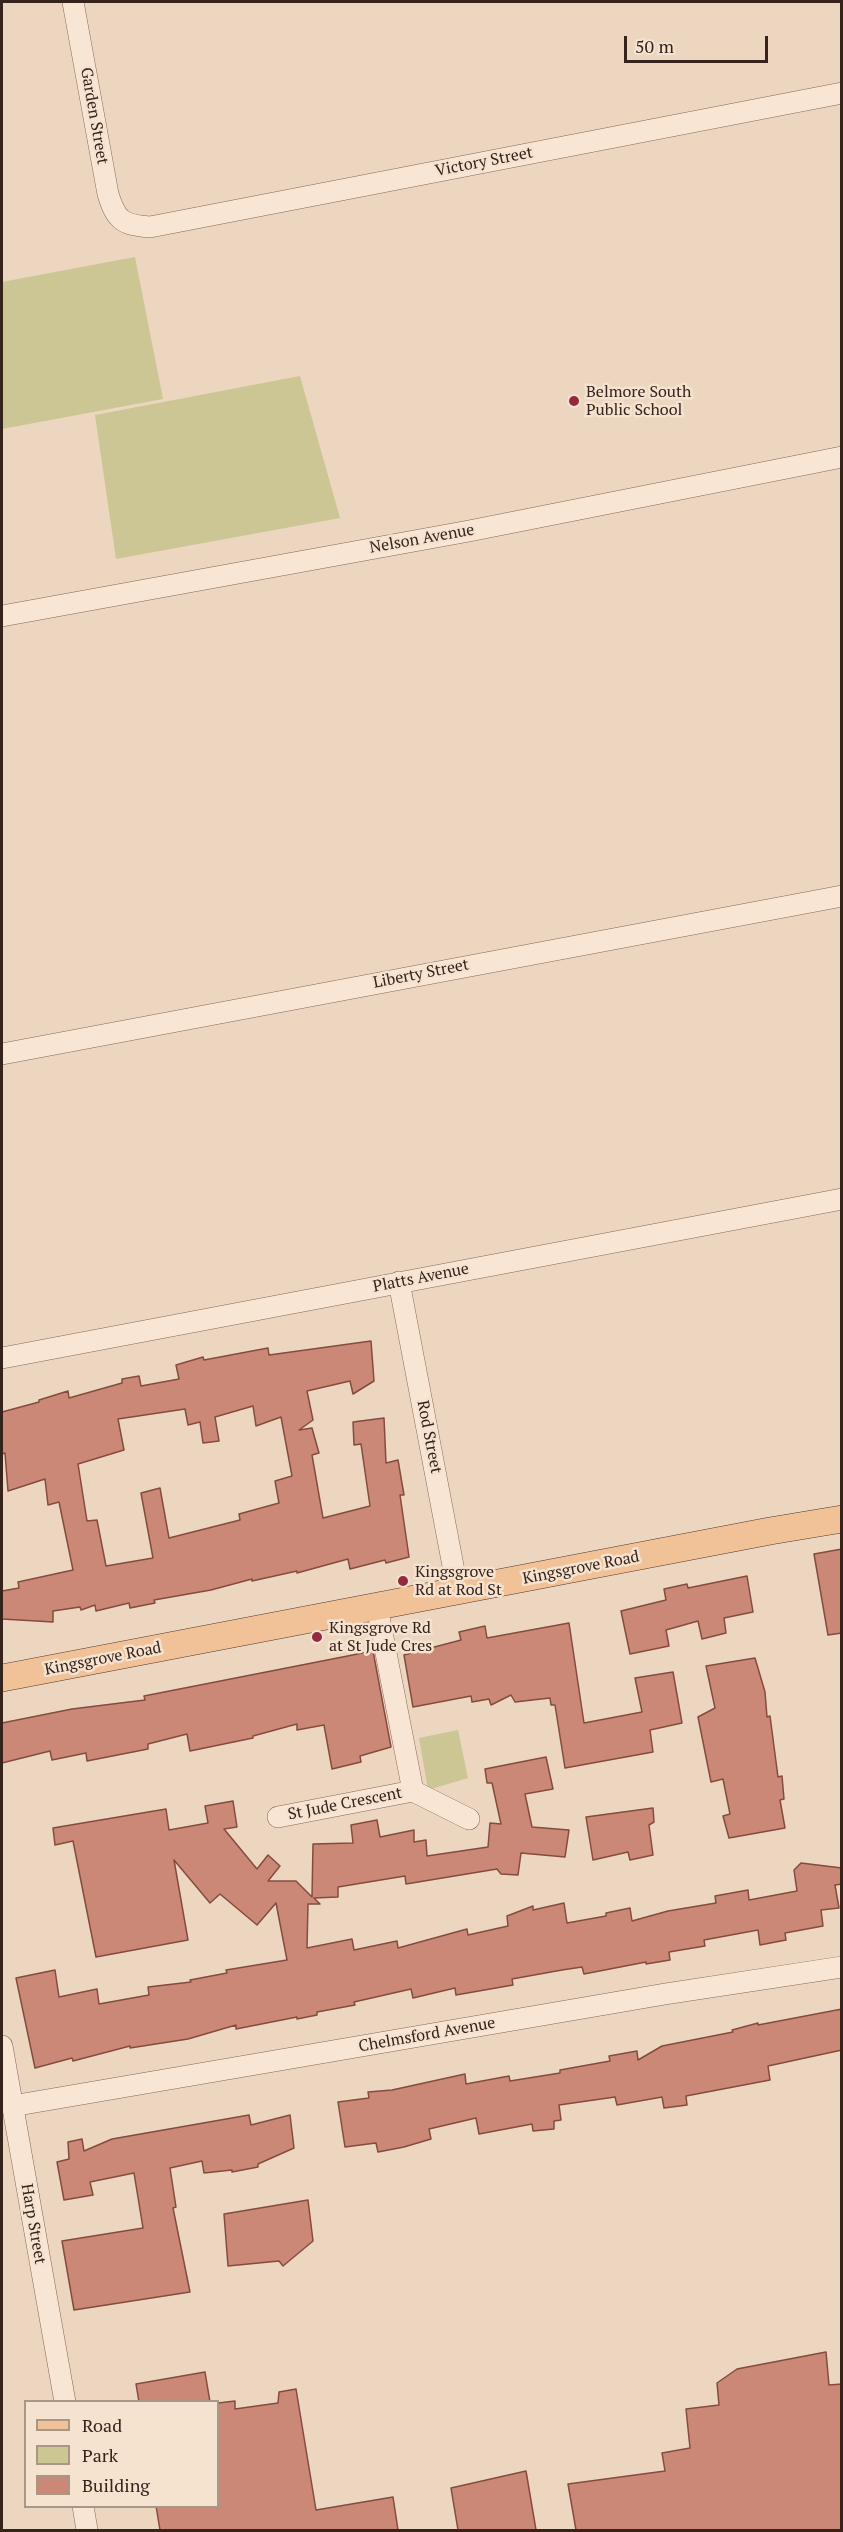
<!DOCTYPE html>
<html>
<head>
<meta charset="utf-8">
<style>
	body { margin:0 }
	#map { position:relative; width:843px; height:2532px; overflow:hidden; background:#edd6c0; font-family:"PT Serif",serif }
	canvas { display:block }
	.frame { position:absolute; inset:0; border:3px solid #35231c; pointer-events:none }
	.legend { position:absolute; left:24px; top:2400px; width:195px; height:108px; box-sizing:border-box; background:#f5e2cf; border:2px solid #a89687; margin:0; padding:8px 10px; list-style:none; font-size:18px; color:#35231c }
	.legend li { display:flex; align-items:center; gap:12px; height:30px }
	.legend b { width:30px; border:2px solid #a89687 }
	.scale { position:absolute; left:624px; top:36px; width:144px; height:27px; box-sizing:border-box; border:3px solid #35231c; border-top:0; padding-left:8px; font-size:18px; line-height:21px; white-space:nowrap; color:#35231c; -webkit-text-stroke:4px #f5e2cf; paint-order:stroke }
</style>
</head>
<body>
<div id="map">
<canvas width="843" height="2532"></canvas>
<div class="frame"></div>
<ul class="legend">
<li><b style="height:8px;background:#f1c297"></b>Road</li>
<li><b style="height:16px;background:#cbc694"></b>Park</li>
<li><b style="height:16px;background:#cb8876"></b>Building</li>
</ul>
<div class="scale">50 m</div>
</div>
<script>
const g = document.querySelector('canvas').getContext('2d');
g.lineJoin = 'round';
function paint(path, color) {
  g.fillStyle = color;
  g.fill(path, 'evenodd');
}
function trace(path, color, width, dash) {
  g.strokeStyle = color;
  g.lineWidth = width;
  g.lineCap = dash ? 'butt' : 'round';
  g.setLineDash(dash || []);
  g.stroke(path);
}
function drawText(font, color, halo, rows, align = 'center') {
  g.font = font + ' "PT Serif",serif';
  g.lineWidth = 5;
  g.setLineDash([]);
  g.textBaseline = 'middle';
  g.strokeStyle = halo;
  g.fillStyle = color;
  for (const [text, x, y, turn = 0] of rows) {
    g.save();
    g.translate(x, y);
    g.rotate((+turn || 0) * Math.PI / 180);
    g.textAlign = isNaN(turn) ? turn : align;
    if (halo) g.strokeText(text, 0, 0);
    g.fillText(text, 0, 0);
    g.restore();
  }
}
const green = new Path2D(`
	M 135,257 L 163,399 L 2,429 L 2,282 Z
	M 300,376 L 340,518 L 116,559 L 95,415 Z
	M 458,1730 L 468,1778 L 428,1790 L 419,1738 Z`);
const building = new Path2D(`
	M 371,1341 L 374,1381 L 353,1394 L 350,1381 L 307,1391 L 313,1420 L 299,1430 L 312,1428 L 319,1453 L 312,1455 L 323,1518 L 370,1506 L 361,1444 L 354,1445 L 353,1422 L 384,1418 L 386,1463 L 398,1460 L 404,1495 L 400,1495 L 409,1557 L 386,1563 L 385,1560 L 350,1569 L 348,1559 L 297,1573 L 297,1571 L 252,1581 L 252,1579 L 211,1590 L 154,1600 L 155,1603 L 130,1608 L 129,1603 L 96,1611 L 95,1605 L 81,1610 L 80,1607 L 53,1611 L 53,1622 L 2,1619 L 2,1591 L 19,1588 L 18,1582 L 73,1570 L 59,1502 L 48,1505 L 45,1479 L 8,1491 L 5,1453 L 2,1454 L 2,1412 L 39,1402 L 39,1400 L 68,1391 L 69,1398 L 122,1383 L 122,1379 L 139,1376 L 141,1386 L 179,1379 L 176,1365 L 203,1357 L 204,1360 L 268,1348 L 269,1355 ZM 253,1406 L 256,1426 L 281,1417 L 292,1476 L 275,1481 L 279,1503 L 239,1514 L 240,1520 L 169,1538 L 160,1488 L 141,1493 L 153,1558 L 106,1566 L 97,1520 L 87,1521 L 78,1464 L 124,1450 L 118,1419 L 185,1409 L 188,1425 L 200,1422 L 203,1443 L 219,1441 L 215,1417 Z
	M 842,1549 L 842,1633 L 828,1635 L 814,1554 Z
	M 747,1576 L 753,1612 L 724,1618 L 726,1633 L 702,1639 L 698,1621 L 666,1630 L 669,1646 L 630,1654 L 621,1611 L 666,1600 L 664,1589 L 687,1584 L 688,1588 Z
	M 569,1623 L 584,1723 L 642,1712 L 635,1678 L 673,1672 L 682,1723 L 650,1730 L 653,1752 L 565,1768 L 555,1705 L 551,1705 L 550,1698 L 515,1702 L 511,1695 L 491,1705 L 489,1699 L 472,1702 L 471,1696 L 413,1707 L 404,1655 L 461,1640 L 459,1632 L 485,1626 L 487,1638 Z
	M 373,1651 L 391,1747 L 360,1756 L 361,1762 L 332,1769 L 324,1725 L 297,1730 L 297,1724 L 253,1736 L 253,1738 L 190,1751 L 187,1734 L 148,1744 L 148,1749 L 87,1761 L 86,1753 L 52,1760 L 50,1751 L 2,1763 L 2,1723 L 72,1709 L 145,1700 L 144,1696 Z
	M 755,1658 L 765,1692 L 767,1717 L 770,1716 L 778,1777 L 782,1776 L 784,1799 L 780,1800 L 785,1828 L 729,1838 L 723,1816 L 730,1814 L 723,1779 L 711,1782 L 698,1717 L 715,1708 L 706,1666 Z
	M 546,1757 L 553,1789 L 525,1794 L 532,1827 L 569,1830 L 565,1857 L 521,1853 L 518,1875 L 501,1874 L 497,1869 L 406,1884 L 405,1876 L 338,1887 L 338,1897 L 314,1898 L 320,1904 L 308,1904 L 307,1948 L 352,1939 L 354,1950 L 397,1941 L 398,1948 L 467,1929 L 468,1935 L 508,1926 L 507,1916 L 533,1906 L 533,1910 L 564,1903 L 567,1923 L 606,1916 L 606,1913 L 630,1908 L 632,1921 L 668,1911 L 716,1903 L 715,1896 L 748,1890 L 749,1900 L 797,1891 L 794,1870 L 801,1863 L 842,1868 L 842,1884 L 835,1885 L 839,1908 L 821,1910 L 823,1926 L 785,1933 L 786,1940 L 760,1945 L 758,1930 L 704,1940 L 705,1946 L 669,1952 L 670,1960 L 646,1964 L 646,1962 L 584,1974 L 582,1967 L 562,1970 L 512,1979 L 513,1985 L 456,1995 L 455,1988 L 413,1998 L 411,1989 L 354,2002 L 355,2005 L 317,2012 L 317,2015 L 297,2019 L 297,2017 L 236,2029 L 236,2025 L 188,2039 L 130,2048 L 130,2046 L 73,2061 L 72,2058 L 35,2068 L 16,1978 L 55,1970 L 59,1997 L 97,1989 L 99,2004 L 149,1995 L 148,1987 L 191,1982 L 190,1980 L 227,1973 L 226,1970 L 287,1960 L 276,1903 L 257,1925 L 220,1894 L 210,1903 L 174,1860 L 188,1940 L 96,1957 L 73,1841 L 55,1845 L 53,1828 L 166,1809 L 169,1830 L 208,1823 L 205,1806 L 233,1801 L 237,1827 L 224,1829 L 257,1869 L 268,1855 L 280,1866 L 268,1881 L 296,1881 L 312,1897 L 313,1844 L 353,1843 L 351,1825 L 377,1820 L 380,1837 L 414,1830 L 414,1842 L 426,1840 L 427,1856 L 488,1847 L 490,1823 L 501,1824 L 492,1783 L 487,1783 L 485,1769 Z
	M 653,1808 L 654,1822 L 649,1825 L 653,1855 L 630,1860 L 628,1852 L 593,1860 L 586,1817 Z
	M 842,2009 L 842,2050 L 768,2066 L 770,2080 L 686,2096 L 687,2105 L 664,2108 L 662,2097 L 617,2105 L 615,2097 L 559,2105 L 561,2120 L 554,2121 L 554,2129 L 533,2131 L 532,2124 L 479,2134 L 476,2118 L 429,2129 L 431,2139 L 404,2147 L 378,2152 L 376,2143 L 345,2147 L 338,2102 L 369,2098 L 368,2092 L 392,2090 L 465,2074 L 466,2084 L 509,2076 L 510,2081 L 560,2073 L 560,2070 L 610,2061 L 609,2056 L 637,2051 L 638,2060 L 662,2046 L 733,2032 L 732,2030 L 758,2023 L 758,2025 Z
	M 249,2115 L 251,2125 L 290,2115 L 294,2148 L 258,2164 L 258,2167 L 232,2172 L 232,2170 L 204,2173 L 202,2161 L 170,2168 L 176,2207 L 173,2208 L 190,2292 L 74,2310 L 62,2241 L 143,2228 L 134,2173 L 90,2182 L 93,2195 L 64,2200 L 57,2162 L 69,2159 L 68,2142 L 82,2139 L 84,2151 L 112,2139 Z
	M 308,2200 L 313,2241 L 283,2266 L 279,2261 L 228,2266 L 224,2214 Z
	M 826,2352 L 829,2385 L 842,2384 L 842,2530 L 576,2530 L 568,2484 L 665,2471 L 662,2453 L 690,2448 L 686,2409 L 719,2405 L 717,2383 L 737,2369 Z
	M 205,2372 L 210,2402 L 139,2402 L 136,2384 Z
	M 296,2389 L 316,2510 L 393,2497 L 398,2530 L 160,2530 L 156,2506 L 218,2506 L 218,2403 L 235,2401 L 235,2409 L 278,2403 L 279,2392 Z
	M 526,2471 L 536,2530 L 458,2530 L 451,2488 Z`);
const minor = new Path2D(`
	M 73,2 L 108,194 C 116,220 122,225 150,227 L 842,93
	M 2,616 L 469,531 L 842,457
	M 2,1054 L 842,896
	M 399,1282 L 458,1592
	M 2,1358 L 842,1199
	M 377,1607 L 413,1791 L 469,1819
	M 278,1817 L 413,1791
	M 2,2046 L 65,2402
	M 12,2106 L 665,1994 L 842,1967
	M 83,2506 L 87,2530`);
const major = new Path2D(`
	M 2,1678 L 770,1531 L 842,1519`);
const markers = [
	[574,401,6,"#94293f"],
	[403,1581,6,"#94293f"],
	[317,1637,6,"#94293f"]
];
const streetNames = [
	["Garden Street",94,116,80],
	["Victory Street",484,162,-11],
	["Nelson Avenue",422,539,-10],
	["Liberty Street",421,974,-11],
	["Platts Avenue",421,1278,-11],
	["Rod Street",429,1437,79],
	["Kingsgrove Road",581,1568,-11],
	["Kingsgrove Road",103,1659,-11],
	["St Jude Crescent",345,1804,-11],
	["Chelmsford Avenue",427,2035,-10],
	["Harp Street",33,2224,80]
];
const poiNames = [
	["Belmore South",586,392],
	["Public School",586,410],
	["Kingsgrove",415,1572],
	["Rd at Rod St",415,1590],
	["Kingsgrove Rd",329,1628],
	["at St Jude Cres",329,1646]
];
paint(green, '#cbc694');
paint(building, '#cb8876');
trace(building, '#844c3e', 1.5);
trace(minor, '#866758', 22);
trace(major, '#53372d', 28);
trace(minor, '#f8e5d3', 21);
trace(major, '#f1c297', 27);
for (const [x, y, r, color] of markers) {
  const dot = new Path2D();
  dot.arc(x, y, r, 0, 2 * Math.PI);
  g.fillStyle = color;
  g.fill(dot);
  trace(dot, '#f5e2cf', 2);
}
drawText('16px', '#35231c', '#f5e2cf', streetNames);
drawText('16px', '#35231c', '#f5e2cf', poiNames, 'left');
</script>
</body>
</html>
